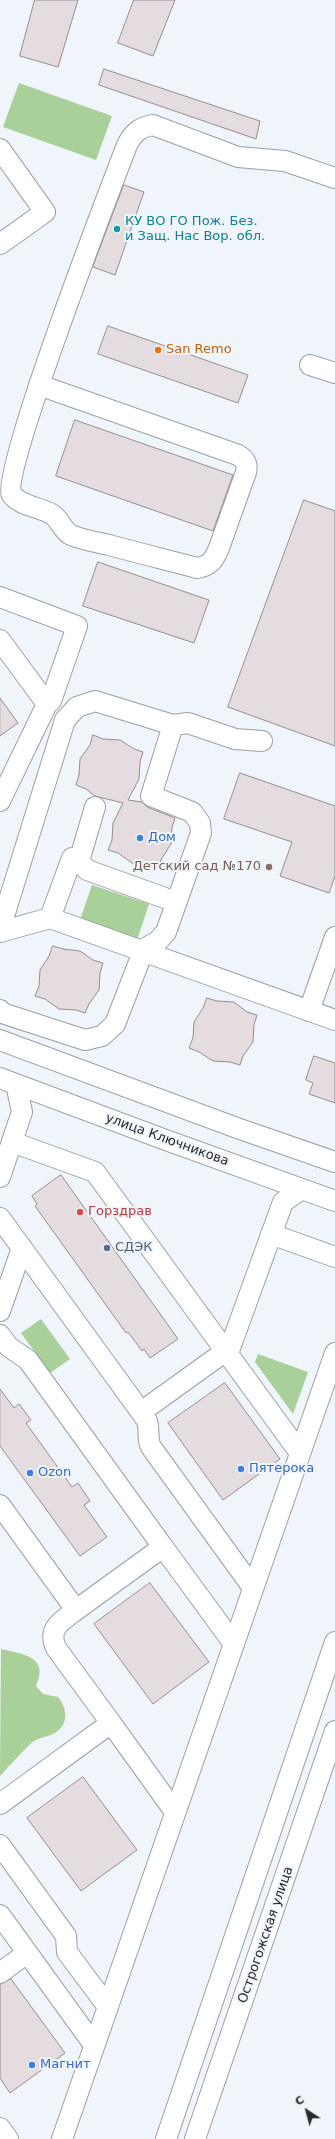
<!DOCTYPE html>
<html>
<head>
<meta charset="utf-8">
<style>
	body { margin:0 }
	#map { position:relative; width:335px; height:2139px; overflow:hidden; background:#eff5fa; font-family:"DejaVu Sans",sans-serif }
	canvas { display:block }
	.north { position:absolute; left:287px; top:2091px; width:40px; height:40px; -webkit-text-stroke:3px #eff5fa; paint-order:stroke; rotate:324deg; font-size:11px; font-weight:700; line-height:16px; text-align:center; color:#27292b }
	.north::after { content:''; display:block; margin:auto; width:14px; height:18px; background:#27292b; clip-path:polygon(50% 0,100% 100%,50% 72%,0 100%) }
</style>
</head>
<body>
<div id="map">
<canvas width="335" height="2139"></canvas>
<div class="north">С</div>
</div>
<script>
const g = document.querySelector('canvas').getContext('2d');
g.lineJoin = 'round';
function paint(path, color) {
  g.fillStyle = color;
  g.fill(path, 'evenodd');
}
function trace(path, color, width, dash) {
  g.strokeStyle = color;
  g.lineWidth = width;
  g.lineCap = dash ? 'butt' : 'round';
  g.setLineDash(dash || []);
  g.stroke(path);
}
function drawText(font, color, halo, rows, align = 'center') {
  g.font = font + ' "DejaVu Sans",sans-serif';
  g.lineWidth = 4;
  g.setLineDash([]);
  g.textBaseline = 'middle';
  g.strokeStyle = halo;
  g.fillStyle = color;
  for (const [text, x, y, turn = 0] of rows) {
    g.save();
    g.translate(x, y);
    g.rotate((+turn || 0) * Math.PI / 180);
    g.textAlign = isNaN(turn) ? turn : align;
    if (halo) g.strokeText(text, 0, 0);
    g.fillText(text, 0, 0);
    g.restore();
  }
}
const green = new Path2D(`
	M 19,83 L 112,116 L 96,160 L 3,127 Z
	M 92,885 L 149,904 L 137,940 L 80,920 Z
	M 41,1319 L 70,1359 L 50,1373 L 21,1333 Z
	M 258,1354 L 308,1372 L 293,1414 L 255,1362 Z
	M 1,1649 C 22,1654 50,1656 36,1686 L 43,1694 L 58,1697 C 68,1709 69,1726 53,1734 C 45,1738 38,1737 30,1744 C 20,1754 10,1765 0,1776 Z`);
const building = new Path2D(`
	M 35,0 L 78,0 L 58,67 L 20,56 Z
	M 134,0 L 175,0 L 153,56 L 118,43 Z
	M 104,69 L 260,121 L 256,139 L 99,85 Z
	M 124,185 L 144,192 L 115,275 L 93,267 Z
	M 108,326 L 248,375 L 238,403 L 98,354 Z
	M 75,420 L 233,475 L 213,531 L 56,476 Z
	M 304,500 L 335,511 L 335,746 L 228,707 Z
	M 98,562 L 209,600 L 194,643 L 83,606 Z
	M 0,698 L 18,723 L 0,736 Z
	M 93,735 L 103,739 L 120,740 L 134,749 L 143,752 L 140,762 L 139,779 L 128,800 L 142,802 L 147,807 L 175,818 L 172,827 L 171,844 L 162,858 L 158,867 L 149,864 L 132,863 L 118,853 L 108,850 L 112,840 L 113,823 L 123,803 L 95,796 L 86,789 L 76,785 L 79,775 L 80,759 L 90,745 Z
	M 240,773 L 335,806 L 335,876 L 329,893 L 280,876 L 292,842 L 224,819 Z
	M 53,946 L 63,949 L 80,951 L 93,960 L 103,963 L 100,973 L 99,990 L 89,1004 L 85,1013 L 76,1010 L 59,1009 L 45,999 L 35,996 L 39,986 L 40,970 L 49,956 Z
	M 207,998 L 217,1001 L 234,1002 L 247,1012 L 257,1015 L 254,1025 L 253,1042 L 243,1056 L 240,1065 L 230,1062 L 213,1061 L 199,1052 L 189,1048 L 193,1038 L 194,1022 L 203,1008 Z
	M 314,1056 L 335,1063 L 335,1103 L 309,1094 L 313,1083 L 306,1080 Z
	M 61,1175 L 178,1339 L 150,1358 L 144,1349 L 142,1351 L 128,1332 L 126,1333 L 35,1206 L 37,1204 L 32,1196 Z
	M 225,1383 L 280,1459 L 223,1500 L 168,1423 Z
	M 0,1389 L 14,1408 L 19,1404 L 31,1420 L 26,1423 L 72,1487 L 78,1483 L 90,1501 L 84,1505 L 107,1537 L 80,1556 L 0,1446 Z
	M 150,1583 L 209,1662 L 153,1704 L 94,1624 Z
	M 83,1777 L 137,1850 L 81,1891 L 27,1818 Z
	M 11,1979 L 65,2053 L 10,2093 L 0,2078 L 0,1985 Z`);
const minor = new Path2D(`
	M 0,149 L 45,212 L 0,244
	M 310,365 L 335,373
	M 39,385 L 238,455 C 245,459 248,463 246,472 L 219,548 C 214,560 210,566 197,568 C 167,560 138,553 109,545 C 97,542 82,540 71,535 C 63,531 60,520 53,515 C 41,507 18,506 11,493 C 0,475 112,184 127,145 C 133,133 140,127 153,125 L 238,157 L 285,161 L 335,178
	M 0,597 L 77,626 L 51,701 L 47,704 L 0,801
	M 0,640 L 47,704
	M 95,807 L 79,861 L 87,870 L 176,902
	M 79,861 L 72,858 L 50,918 L 335,1020
	M 0,929 L 65,720 L 77,707 L 95,701 L 173,725 L 188,723 L 235,739 L 262,741
	M 0,932 L 50,918
	M 0,1010 L 2,1013 L 85,1040 L 102,1036 L 115,1024 L 144,949 L 158,941 L 166,932 L 201,833 L 200,823 L 192,812 L 151,796 L 173,725
	M 309,1011 L 335,937
	M 0,1040 L 237,1128 L 335,1162
	M 0,1078 L 163,1139 L 335,1201
	M 12,1142 L 95,1172 L 300,1453
	M 0,1177 L 22,1112 L 16,1084
	M 0,1218 L 146,1419 C 151,1428 146,1438 151,1447 L 253,1588
	M 271,1234 L 335,1257
	M 0,1311 L 22,1248
	M 0,1335 L 9,1347 L 28,1360 L 163,1547 L 76,1610 L 0,1505
	M 141,1412 L 230,1348 L 283,1202 L 302,1189
	M 163,1547 L 234,1644
	M 111,1723 L 175,1812
	M 0,1804 L 111,1723 L 56,1648 C 47,1628 62,1621 76,1610
	M 0,1845 L 66,1936 L 67,1952 L 108,2007
	M 0,1915 L 94,2045
	M 0,1973 L 27,1953
	M 0,2128 L 8,2139
	M 62,2139 L 335,1353
	M 166,2139 L 335,1642
	M 195,2139 L 335,1731`);
const markers = [
	[117,229,4,"#0f9aa8"],
	[158,350,4,"#e8710a"],
	[140,838,4,"#3f7fe0"],
	[269,867,4,"#8d6e63"],
	[80,1212,4,"#e0444e"],
	[107,1248,4,"#5c6f8a"],
	[241,1469,4,"#3f7fe0"],
	[30,1473,4,"#3f7fe0"],
	[32,2065,4,"#3f7fe0"]
];
const cultureNames = [
	["КУ ВО ГО Пож. Без.",125,222],
	["и Защ. Нас Вор. обл.",125,237]
];
const foodNames = [
	["San Remo",166,350]
];
const shopNames = [
	["Дом",148,838],
	["Пятерока",249,1469],
	["Ozon",38,1473],
	["Магнит",40,2065]
];
const educationNames = [
	["Детский сад №170",261,867]
];
const streetNames = [
	["улица Ключникова",167,1140,20],
	["Острогожская улица",266,1935,-71]
];
const healthNames = [
	["Горздрав",88,1212]
];
const serviceNames = [
	["СДЭК",115,1248]
];
paint(green, '#a9d098');
paint(building, '#e4dcdf');
trace(building, '#958e90', 1);
trace(minor, '#9aa0a4', 22);
trace(minor, '#fff', 20);
for (const [x, y, r, color] of markers) {
  const dot = new Path2D();
  dot.arc(x, y, r, 0, 2 * Math.PI);
  g.fillStyle = color;
  g.fill(dot);
  trace(dot, '#eff5fa', 1.5);
}
drawText('13px', '#0d838f', '#eff5fa', cultureNames, 'left');
drawText('13px', '#c56008', '#eff5fa', foodNames, 'left');
drawText('13px', '#366cbe', '#eff5fa', shopNames, 'left');
drawText('13px', '#785e54', '#eff5fa', educationNames, 'right');
drawText('13px', '#27292b', '#eff5fa', streetNames);
drawText('13px', '#be3a42', '#eff5fa', healthNames, 'left');
drawText('13px', '#4e5e75', '#eff5fa', serviceNames, 'left');
</script>
</body>
</html>
